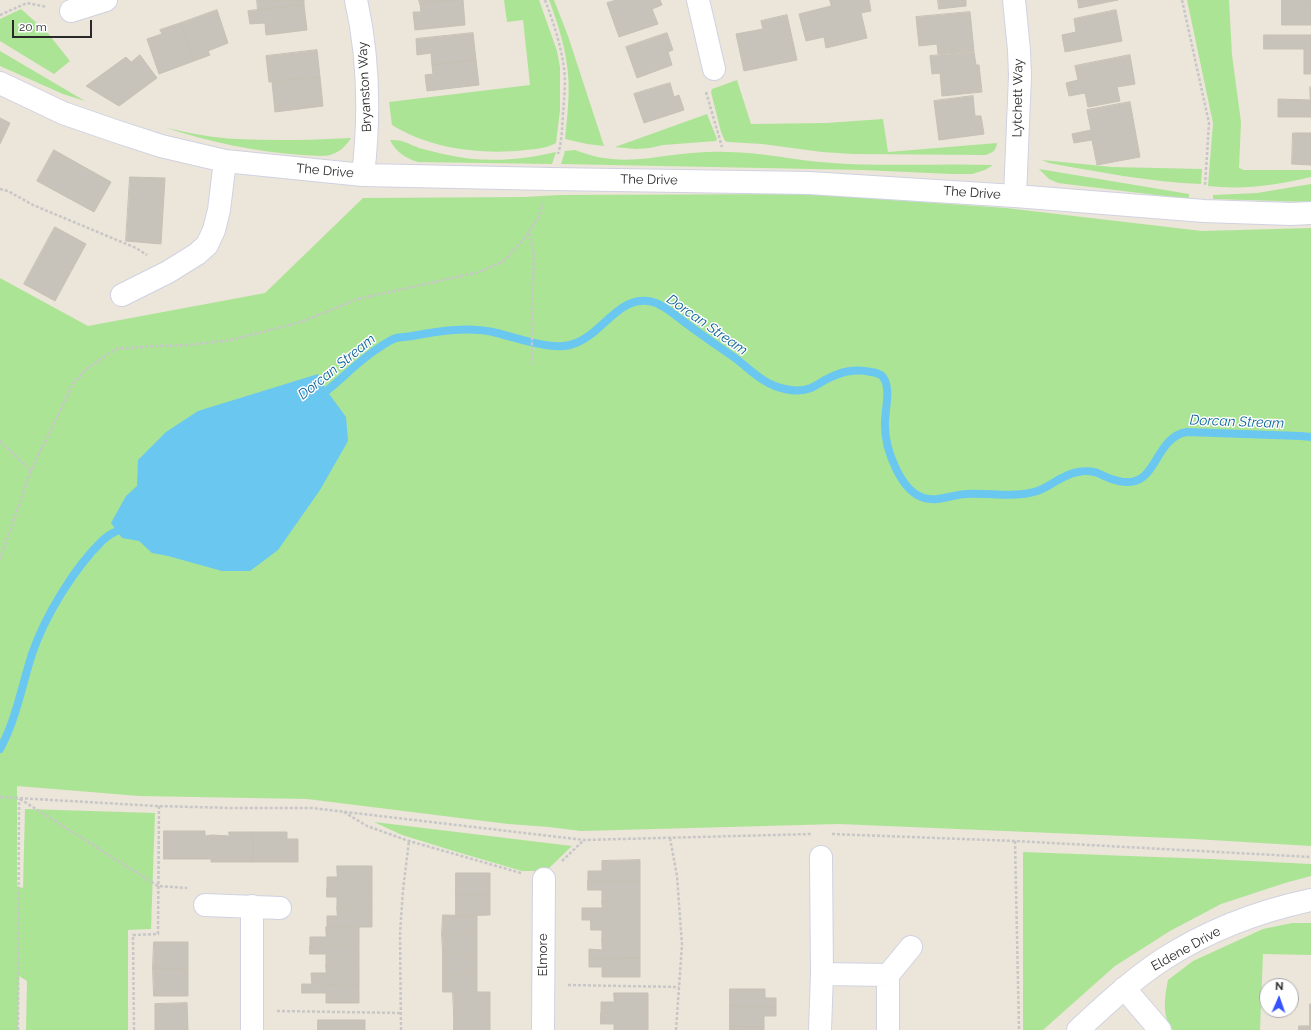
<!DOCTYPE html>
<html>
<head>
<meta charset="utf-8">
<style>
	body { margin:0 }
	#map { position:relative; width:1311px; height:1030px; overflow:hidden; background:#ece5da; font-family:Raleway,sans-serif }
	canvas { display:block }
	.north { position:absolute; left:1259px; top:978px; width:40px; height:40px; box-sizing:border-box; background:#fff; border:1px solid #a9a9a9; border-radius:50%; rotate:2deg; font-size:11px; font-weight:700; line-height:16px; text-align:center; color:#292929 }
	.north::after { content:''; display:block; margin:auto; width:14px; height:18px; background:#3652fd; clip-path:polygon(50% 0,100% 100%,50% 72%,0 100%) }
	.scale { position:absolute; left:12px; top:20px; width:80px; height:18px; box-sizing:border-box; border:2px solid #292929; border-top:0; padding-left:5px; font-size:12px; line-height:14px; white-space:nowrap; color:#292929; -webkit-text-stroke:3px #fff; paint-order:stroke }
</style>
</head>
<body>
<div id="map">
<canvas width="1311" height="1030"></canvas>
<div class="north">N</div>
<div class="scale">20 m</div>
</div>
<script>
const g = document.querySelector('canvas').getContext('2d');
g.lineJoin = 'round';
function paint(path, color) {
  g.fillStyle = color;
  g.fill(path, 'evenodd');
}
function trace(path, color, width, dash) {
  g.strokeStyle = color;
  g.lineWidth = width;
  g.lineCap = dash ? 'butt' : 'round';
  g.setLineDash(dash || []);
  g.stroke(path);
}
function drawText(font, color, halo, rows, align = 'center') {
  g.font = font + ' Raleway,sans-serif';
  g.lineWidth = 3;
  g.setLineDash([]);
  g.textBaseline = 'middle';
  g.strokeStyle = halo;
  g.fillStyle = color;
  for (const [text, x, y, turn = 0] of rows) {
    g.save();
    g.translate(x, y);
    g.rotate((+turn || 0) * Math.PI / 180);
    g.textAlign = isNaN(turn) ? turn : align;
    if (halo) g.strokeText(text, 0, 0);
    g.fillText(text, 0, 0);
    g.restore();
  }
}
const green = new Path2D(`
	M 504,0 L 539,0 L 557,51 L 560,67 L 560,110 L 556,143 C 547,148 537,149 526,150 C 481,155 431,149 392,125 L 389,102 L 530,85 L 523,20 L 507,22 Z
	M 549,0 L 554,0 L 568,36 L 604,146 L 587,144 L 565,139 C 567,118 570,96 568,74 C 566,49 558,24 549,0 Z
	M 1187,0 L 1229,0 L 1232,55 L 1241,122 L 1239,168 L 1244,170 L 1311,170 L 1311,177 C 1277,185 1243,190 1208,186 L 1213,123 Z
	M 21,9 L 47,32 L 70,61 L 54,74 L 0,41 L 0,19 Z
	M 0,51 L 85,101 L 63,94 L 0,66 Z
	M 737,80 L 751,124 L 826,123 L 883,119 L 888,152 L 997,143 C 996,151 993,152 986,155 L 853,154 L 822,152 L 762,144 L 728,142 L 725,141 L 721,132 L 711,92 L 712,89 Z
	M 707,114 L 717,139 L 716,141 L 663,145 L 650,148 L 635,149 L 615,147 Z
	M 166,128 C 190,133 213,138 237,139 C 275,141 313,140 351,138 C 346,146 340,152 330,155 C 322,157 311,155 302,155 C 256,152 211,142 166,128 Z
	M 390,140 C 405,140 406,143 419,148 C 427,150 435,152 443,154 C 481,163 518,161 556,152 L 552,164 L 418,162 C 405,158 396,152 390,140 Z
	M 575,150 C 584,153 594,157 604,158 C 627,162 650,158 673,155 C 691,153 709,151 727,152 C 763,152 797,161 833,163 C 886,167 940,163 993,165 L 985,170 L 972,174 L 951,174 L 863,170 L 561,164 L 565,151 Z
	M 1042,160 L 1112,167 L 1202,169 L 1201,184 C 1150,182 1099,172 1049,163 Z
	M 1039,169 L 1189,194 L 1189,199 L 1058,183 L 1049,179 Z
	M 1311,184 L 1311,202 L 1213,199 L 1213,195 L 1257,193 Z
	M 807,194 L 1006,208 L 1202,231 L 1311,228 L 1311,846 L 1194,839 L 839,824 L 581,831 L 549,827 L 508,824 L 307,799 L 139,796 L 17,786 L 17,886 L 23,888 L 25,809 L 155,813 L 151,929 L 128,930 L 128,1030 L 26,1030 L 27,981 L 19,976 L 18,1030 L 0,1030 L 0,278 L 88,326 L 265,293 L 363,198 L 525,197 L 559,195 Z
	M 374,822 L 572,846 L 546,871 L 522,871 L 457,852 L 402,835 Z
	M 1023,852 L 1210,859 L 1311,864 L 1311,876 L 1285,883 L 1221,904 L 1170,931 L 1115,966 L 1043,1030 L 1023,1030 Z
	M 1292,923 L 1311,923 L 1311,955 L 1263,954 L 1260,1030 L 1173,1030 C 1161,1016 1165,996 1168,980 L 1193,961 L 1263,929 Z`);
const water = new Path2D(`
	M 318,374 L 327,391 L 346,417 L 348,441 L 320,490 L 278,550 L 250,571 L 222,571 L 168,556 L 152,553 L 139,541 L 122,538 L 111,523 L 126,496 L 137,486 L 138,460 L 166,432 L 198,411 Z`);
const stream = new Path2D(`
	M 320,396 C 339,382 357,362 377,349 C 383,345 390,340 396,338 C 401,337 407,337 412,336 C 439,331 469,326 497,333 C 517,338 550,350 570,345 C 603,337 619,290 656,303 C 666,307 675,315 683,321 C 700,334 718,346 735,358 C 751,370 764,385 785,389 C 793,391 803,391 811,388 C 816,386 820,383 825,380 C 840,372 854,368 871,372 C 875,372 877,373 881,375 C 893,385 884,412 885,426 C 885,448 900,491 924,498 C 938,502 951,495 966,494 C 990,492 1016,499 1040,490 C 1053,485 1063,474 1078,472 C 1082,471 1090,471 1094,472 C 1096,472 1102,475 1104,476 C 1112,480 1125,484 1135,481 C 1156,476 1159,436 1187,432 L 1301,436 L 1311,437
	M 0,749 C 16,720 22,685 32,654 C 45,616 74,568 103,540 C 109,534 118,530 127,527`);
const building = new Path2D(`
	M 257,0 L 304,0 L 304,5 L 258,10 Z
	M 419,0 L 457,0 L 420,4 Z
	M 457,0 L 463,0 L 465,25 L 415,30 L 413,12 L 421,12 L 420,4 Z
	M 617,0 L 660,0 L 662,5 L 652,9 L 658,24 L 619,37 L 607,3 Z
	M 830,0 L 869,0 L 871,11 L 861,13 L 867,38 L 826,48 L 824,37 L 806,41 L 799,14 L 831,6 Z
	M 938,0 L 966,0 L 966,6 L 939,9 Z
	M 1078,0 L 1118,0 L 1079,8 Z
	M 1282,0 L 1311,0 L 1311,25 L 1282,25 Z
	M 304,5 L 307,30 L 266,35 L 265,23 L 250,24 L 248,11 Z
	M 217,10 L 228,43 L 208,51 L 210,55 L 194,61 L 181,23 Z
	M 1116,10 L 1122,41 L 1065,52 L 1062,35 L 1076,32 L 1074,19 Z
	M 970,12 L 974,51 L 938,54 L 937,44 L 919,46 L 916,17 Z
	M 787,15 L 797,60 L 744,71 L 736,34 L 763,29 L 761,21 Z
	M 181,23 L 194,61 L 159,74 L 147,39 L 162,34 L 160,30 Z
	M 473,33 L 476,60 L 432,65 L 431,53 L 417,55 L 416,39 Z
	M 667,33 L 673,50 L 668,52 L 672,65 L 637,78 L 626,47 Z
	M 1264,35 L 1311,35 L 1311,74 L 1304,74 L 1304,49 L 1264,49 Z
	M 317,50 L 320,77 L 269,82 L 266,56 Z
	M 974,52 L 976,65 L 979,65 L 982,92 L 942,96 L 940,73 L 932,74 L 930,56 Z
	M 140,55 L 157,78 L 119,106 L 86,86 L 126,57 L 131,62 Z
	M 1130,55 L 1135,84 L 1117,87 L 1120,101 L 1088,107 L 1085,93 L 1069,96 L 1066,83 L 1078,80 L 1075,66 Z
	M 476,60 L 479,85 L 427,91 L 425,75 L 433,74 L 432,65 Z
	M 320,77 L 323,106 L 275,112 L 272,82 Z
	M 670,83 L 674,97 L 679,95 L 684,110 L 644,123 L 634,94 Z
	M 1310,87 L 1311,117 L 1278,117 L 1278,99 L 1310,100 Z
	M 973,96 L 975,116 L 981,116 L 984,134 L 939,140 L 934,101 Z
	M 1130,102 L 1140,157 L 1097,165 L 1092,140 L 1074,143 L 1072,134 L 1091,130 L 1087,110 Z
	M 0,118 L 10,123 L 0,144 Z
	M 1293,133 L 1311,133 L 1311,165 L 1292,164 Z
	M 54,150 L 111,182 L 94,212 L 37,181 Z
	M 130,177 L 165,178 L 161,244 L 126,241 Z
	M 55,227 L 86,244 L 55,301 L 24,284 Z
	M 164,831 L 205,831 L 205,836 L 212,835 L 212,859 L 164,859 Z
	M 229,832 L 253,832 L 253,862 L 211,862 L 212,835 L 229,836 Z
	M 253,832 L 287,832 L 287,839 L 298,839 L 298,862 L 253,862 Z
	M 640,860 L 640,881 L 588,881 L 588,871 L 602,871 L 602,861 Z
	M 337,866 L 372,866 L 372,888 L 327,888 L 327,877 L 337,877 Z
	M 456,873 L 490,873 L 490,895 L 456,895 Z
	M 588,881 L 640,881 L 640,901 L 602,901 L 602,890 L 588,890 Z
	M 327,888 L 372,888 L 372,907 L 337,907 L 337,897 L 327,897 Z
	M 456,895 L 490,895 L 490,915 L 456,916 Z
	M 602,901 L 640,901 L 640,920 L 582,920 L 582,908 L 602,908 Z
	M 337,907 L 372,907 L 372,927 L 327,927 L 327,916 L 337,916 Z
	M 443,915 L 477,916 L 477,934 L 442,934 Z
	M 591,920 L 640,920 L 640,939 L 602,939 L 602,930 L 591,930 Z
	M 326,927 L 359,927 L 359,946 L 310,946 L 310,937 L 326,937 Z
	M 442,934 L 477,934 L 477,954 L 443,954 Z
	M 602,939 L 640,939 L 640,958 L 589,959 L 589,949 L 602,950 Z
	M 154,942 L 188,942 L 188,969 L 153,968 Z
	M 310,946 L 359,946 L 359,965 L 326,965 L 326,954 L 310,954 Z
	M 443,954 L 477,954 L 477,974 L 443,974 Z
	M 640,958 L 640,977 L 602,977 L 602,967 L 589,967 L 589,959 Z
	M 326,965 L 359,965 L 359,985 L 312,985 L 311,973 L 326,973 Z
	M 153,968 L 188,969 L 188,996 L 154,996 Z
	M 443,974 L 477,974 L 477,992 L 443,992 Z
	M 302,984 L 359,985 L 359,1003 L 326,1003 L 326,993 L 302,993 Z
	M 730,989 L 765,989 L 765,998 L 776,998 L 776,1007 L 730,1006 Z
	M 453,992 L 490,992 L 490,1013 L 454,1013 Z
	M 614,993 L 648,993 L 648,1013 L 601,1013 L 601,1002 L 614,1002 Z
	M 187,1003 L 188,1030 L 155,1030 L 155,1004 Z
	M 1310,1004 L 1311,1004 L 1311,1026 L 1310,1026 Z
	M 730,1006 L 776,1007 L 776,1016 L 764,1016 L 764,1027 L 730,1026 Z
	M 454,1013 L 490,1013 L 490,1030 L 454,1030 Z
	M 601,1013 L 648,1013 L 648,1030 L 614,1030 L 614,1024 L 601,1024 Z
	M 318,1020 L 365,1020 L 365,1030 L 318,1030 Z
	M 730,1026 L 764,1027 L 764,1030 L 730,1030 Z
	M 1299,1026 L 1311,1026 L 1311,1030 L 1299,1030 Z`);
const path = new Path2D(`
	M 545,0 C 553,21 561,45 564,68 C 566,83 564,99 563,114 C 562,128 562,141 558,154
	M 1182,0 L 1209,123 L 1205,186
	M 0,15 L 27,3 L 47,7
	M 706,92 L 722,147
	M 0,189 L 8,191 L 33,205 L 136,248 L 147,255
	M 529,233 L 534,254 L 532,304 L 532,364
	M 0,441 L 31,471
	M 0,559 L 31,471 L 73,384 L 85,370 L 116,349 L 155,346 L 188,345 L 231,340 L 301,322 L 358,299 L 479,272 L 504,261 L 524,239 L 538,218 L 543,203
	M 0,797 L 156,806 L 232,808 L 312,808 L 584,840 L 811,834
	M 20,799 L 158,886 L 187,888
	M 344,812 L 367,826 L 409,841 L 521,873
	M 832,834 L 1015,841 L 1311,857
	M 670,838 L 677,876 L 682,945 L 676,1030
	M 1015,841 L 1019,1030
	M 562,861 L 584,840
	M 568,985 L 679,987
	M 277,1011 L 401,1013
	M 18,1030 L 19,799
	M 134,1030 L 133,935 L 158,934 L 159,806
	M 401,1030 L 400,934 L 403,890 L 409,841`);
const minor = new Path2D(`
	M 356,0 C 369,58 370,116 363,175
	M 698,0 L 714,69
	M 1014,0 L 1019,50 L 1020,76 L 1015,196
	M 71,11 L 106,0
	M 0,83 L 63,113 L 115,131 L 161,146 L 225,161 L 363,175 L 551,179 L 809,183 L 1015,196 L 1204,211 L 1291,214 L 1311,213
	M 122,295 L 168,272 L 197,254 L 207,245 L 214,230 L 219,210 L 225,161
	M 205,905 L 280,908
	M 822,974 L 888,975
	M 1124,988 L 1160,1030
	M 888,1029 L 888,975 L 911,947
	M 252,1030 L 252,906
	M 543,1030 L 544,879
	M 820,1030 L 822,974 L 821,857
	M 1078,1030 C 1105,1005 1132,980 1162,960 C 1207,931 1259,911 1311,900`);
const streetNames = [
	["Bryanston Way",365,87,-93],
	["Lytchett Way",1018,98,-89],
	["The Drive",325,171,5],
	["The Drive",649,180,1],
	["The Drive",972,193,4],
	["Eldene Drive",1186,949,-29],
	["Elmore",543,955,-90]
];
const waterNames = [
	["Dorcan Stream",707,325,35],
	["Dorcan Stream",337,367,-39],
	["Dorcan Stream",1237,422,2]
];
paint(green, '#ace495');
paint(water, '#6ac7f0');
trace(stream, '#6ac7f0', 8);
paint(building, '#c7c2ba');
trace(building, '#c7c1b4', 1);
trace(minor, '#d0d2e2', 24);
trace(path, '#c7c7c7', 2.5, [3, 2]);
trace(minor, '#fff', 22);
drawText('13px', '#292929', '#fff', streetNames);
drawText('italic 14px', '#0b639b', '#fff', waterNames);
</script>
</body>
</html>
